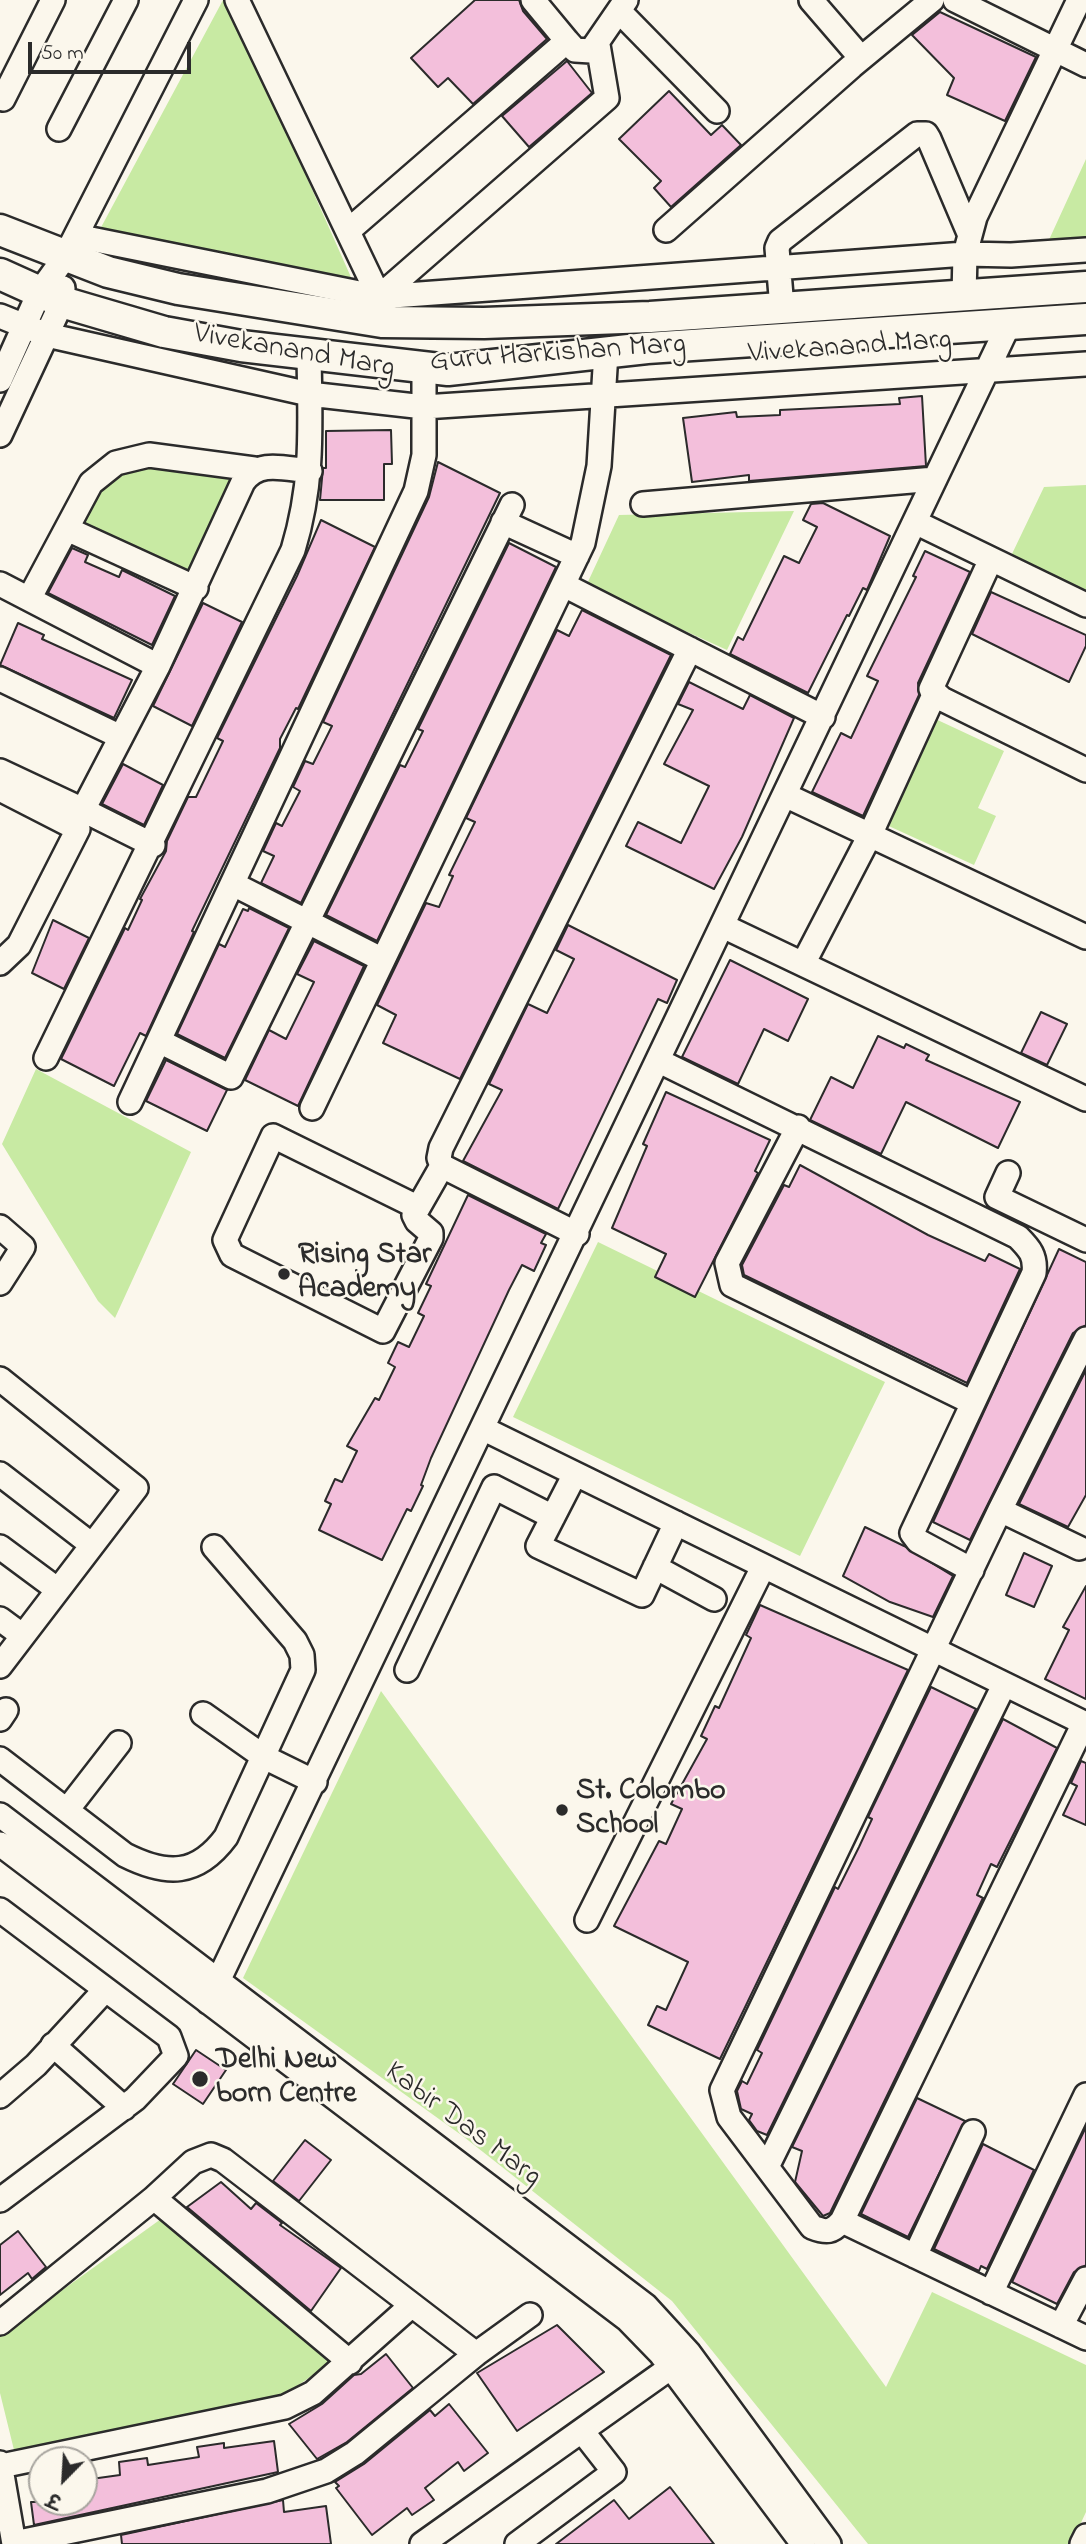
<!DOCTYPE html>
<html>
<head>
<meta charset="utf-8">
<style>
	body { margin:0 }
	#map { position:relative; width:1086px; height:2544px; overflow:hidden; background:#fbf7ec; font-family:"Indie Flower","Playpen Sans Deva",sans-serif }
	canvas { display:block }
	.north { position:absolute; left:28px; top:2446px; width:70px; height:70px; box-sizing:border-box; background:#fbf7ec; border:2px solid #a8a59f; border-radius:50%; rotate:204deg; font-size:19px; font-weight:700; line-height:28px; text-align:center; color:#2b2b2b }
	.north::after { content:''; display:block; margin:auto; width:24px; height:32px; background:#2b2b2b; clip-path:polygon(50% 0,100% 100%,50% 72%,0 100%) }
	.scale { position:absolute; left:28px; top:42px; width:163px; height:32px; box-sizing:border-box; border:4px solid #2b2b2b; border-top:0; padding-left:9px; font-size:21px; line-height:24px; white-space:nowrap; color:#2b2b2b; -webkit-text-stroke:5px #fbf7ec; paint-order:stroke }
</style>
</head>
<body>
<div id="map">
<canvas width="1086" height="2544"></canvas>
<div class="north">उ</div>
<div class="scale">50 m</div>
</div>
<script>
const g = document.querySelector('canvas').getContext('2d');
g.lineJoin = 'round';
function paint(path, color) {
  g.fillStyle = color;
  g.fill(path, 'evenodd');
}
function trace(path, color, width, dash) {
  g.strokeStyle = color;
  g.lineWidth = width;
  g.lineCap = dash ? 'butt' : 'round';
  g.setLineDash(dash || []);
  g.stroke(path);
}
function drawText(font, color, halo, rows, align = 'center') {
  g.font = font + ' "Indie Flower",sans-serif';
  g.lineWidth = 5;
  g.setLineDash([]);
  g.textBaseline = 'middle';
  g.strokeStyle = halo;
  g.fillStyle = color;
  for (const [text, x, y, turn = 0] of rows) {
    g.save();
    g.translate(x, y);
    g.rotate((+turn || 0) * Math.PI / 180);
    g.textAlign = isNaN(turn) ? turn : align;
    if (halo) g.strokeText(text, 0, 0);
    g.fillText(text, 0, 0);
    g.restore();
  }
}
const green = new Path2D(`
	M 223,0 L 228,0 L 354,284 L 98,233 Z
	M 1086,159 L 1086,240 L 1048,242 Z
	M 177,461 L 237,478 L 187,580 L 81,530 C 107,469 110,465 177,461 Z
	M 1086,485 L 1086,592 L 1011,556 L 1044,487 Z
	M 794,511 L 727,650 L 586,586 L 619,515 Z
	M 929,716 L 1004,751 L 978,808 L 996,816 L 974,865 L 880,822 Z
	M 36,1069 L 191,1152 L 115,1318 L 98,1301 L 2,1144 Z
	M 598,1242 L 885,1382 L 800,1556 L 513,1417 Z
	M 381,1691 L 886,2387 L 932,2292 L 1086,2365 L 1086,2512 L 1071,2544 L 868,2544 L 672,2301 L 464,2137 L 243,1978 Z
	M 161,2219 L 330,2363 L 283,2396 L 14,2450 L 0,2393 L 0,2335 Z`);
const building = new Path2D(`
	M 475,0 L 519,0 L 523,11 L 547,39 L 473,104 L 448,78 L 438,87 L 411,58 Z
	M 940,12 L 1036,57 L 1005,121 L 947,95 L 954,78 L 912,35 Z
	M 567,61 L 592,93 L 529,147 L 502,116 Z
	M 669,91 L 711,135 L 722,125 L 741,145 L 671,207 L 654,188 L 661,181 L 619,139 Z
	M 922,396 L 926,466 L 749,481 L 749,475 L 692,482 L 683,418 L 736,412 L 737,417 L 780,415 L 780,410 L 900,404 L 899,398 Z
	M 391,430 L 392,464 L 384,464 L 384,500 L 320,500 L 323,468 L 326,468 L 326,431 Z
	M 438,462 L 500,493 L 301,903 L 261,883 L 274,856 L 263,851 L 276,823 L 282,826 L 300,791 L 293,787 L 305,761 L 313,764 L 332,726 L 323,722 L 429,497 Z
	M 823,503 L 890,536 L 867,590 L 863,588 L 849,616 L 847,615 L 808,693 L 730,654 L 738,637 L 743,640 L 784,556 L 799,563 L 817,527 L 803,520 L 811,504 Z
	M 321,520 L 375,547 L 298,709 L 296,708 L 280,739 L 280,748 L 192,931 L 194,932 L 146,1036 L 140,1033 L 114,1086 L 61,1059 L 125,928 L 128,930 L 142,900 L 140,899 L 166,851 L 167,841 L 188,797 L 196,797 L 223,741 L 217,738 L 297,576 Z
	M 509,543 L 556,567 L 377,941 L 326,915 L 400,765 L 405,767 L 423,731 L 418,729 Z
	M 72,548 L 88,555 L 85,562 L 119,577 L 122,570 L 175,596 L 152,645 L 48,593 Z
	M 925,551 L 970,572 L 918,683 L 919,695 L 863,816 L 812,792 L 841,733 L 851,738 L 878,681 L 867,676 L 916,577 L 913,576 Z
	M 991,592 L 1086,635 L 1086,646 L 1069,682 L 972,634 Z
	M 203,603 L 242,622 L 192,726 L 153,706 Z
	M 582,610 L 671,655 L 460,1079 L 383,1043 L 396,1015 L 377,1005 L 426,903 L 439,907 L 453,876 L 449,875 L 475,822 L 466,818 L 557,630 L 569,636 Z
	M 18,623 L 44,635 L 42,639 L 132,680 L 114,718 L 0,665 Z
	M 689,682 L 743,709 L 750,695 L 794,718 L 742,837 L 714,889 L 626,846 L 638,822 L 681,843 L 709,786 L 664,764 L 693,710 L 678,704 Z
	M 123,764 L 163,785 L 144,825 L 102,804 Z
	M 249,908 L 289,928 L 225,1058 L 177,1034 L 219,944 L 225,947 L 243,909 L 248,911 Z
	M 53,920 L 89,938 L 64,989 L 32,973 Z
	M 568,925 L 677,980 L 667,1003 L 658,999 L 558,1209 L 463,1161 L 502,1090 L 489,1084 L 528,1004 L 547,1013 L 574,959 L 556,950 Z
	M 314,941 L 364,966 L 298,1106 L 245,1080 L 269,1030 L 286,1039 L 314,982 L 297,974 Z
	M 730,960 L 808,999 L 788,1041 L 764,1029 L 738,1084 L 682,1057 Z
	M 1041,1012 L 1067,1024 L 1047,1065 L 1021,1053 Z
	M 878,1036 L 904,1048 L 906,1044 L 929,1055 L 926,1060 L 1020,1102 L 998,1148 L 906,1102 L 881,1154 L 810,1120 L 831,1077 L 853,1088 Z
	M 166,1060 L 227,1090 L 207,1131 L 146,1101 Z
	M 666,1092 L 770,1140 L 755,1171 L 758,1173 L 695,1297 L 655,1277 L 666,1254 L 612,1228 L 647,1146 L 643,1144 Z
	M 800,1165 L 928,1235 L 985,1261 L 989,1254 L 1020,1269 L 967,1383 L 744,1275 L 742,1265 L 784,1185 L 789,1187 Z
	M 468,1195 L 546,1234 L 541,1243 L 546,1245 L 534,1271 L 522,1265 L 509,1290 L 431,1458 L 421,1485 L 423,1486 L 411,1511 L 407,1509 L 382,1560 L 319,1530 L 331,1504 L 325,1501 L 335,1479 L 342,1482 L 357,1451 L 347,1446 L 375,1398 L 379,1400 L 395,1367 L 388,1363 L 398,1342 L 409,1347 L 424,1316 L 418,1313 L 431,1286 L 426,1284 Z
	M 1059,1249 L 1086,1262 L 1086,1325 L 1073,1333 L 970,1540 L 933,1522 Z
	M 1086,1370 L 1086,1495 L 1068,1527 L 1019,1504 Z
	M 865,1527 L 904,1546 L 953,1576 L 933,1617 L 890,1602 L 843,1576 Z
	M 1024,1553 L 1052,1566 L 1034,1607 L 1006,1595 Z
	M 1086,1586 L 1086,1699 L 1045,1679 L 1069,1630 L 1063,1627 Z
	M 760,1605 L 908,1670 L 720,2059 L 648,2025 L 657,2006 L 666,2010 L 688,1962 L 614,1926 L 659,1841 L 666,1844 L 682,1809 L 671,1804 L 707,1739 L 701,1736 L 715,1706 L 719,1708 L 751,1638 L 746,1635 Z
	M 931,1687 L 976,1709 L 767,2135 L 757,2131 L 749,2120 L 752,2114 L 741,2109 L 737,2091 L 742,2081 L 747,2084 L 762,2053 L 757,2050 L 835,1887 L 838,1889 L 859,1847 L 872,1819 L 868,1817 Z
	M 1003,1719 L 1057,1748 L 997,1867 L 991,1864 L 977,1895 L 983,1898 L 830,2213 L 823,2216 L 795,2182 L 802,2151 L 792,2147 Z
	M 1081,1761 L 1086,1763 L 1086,1825 L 1063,1815 L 1077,1786 L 1071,1783 Z
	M 196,2050 L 226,2070 L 203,2104 L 173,2084 Z
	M 917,2098 L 965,2121 L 908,2237 L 861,2214 Z
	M 1086,2127 L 1086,2265 L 1074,2272 L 1057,2304 L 1012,2282 Z
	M 305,2140 L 331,2160 L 299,2201 L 273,2181 Z
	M 983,2144 L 1034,2170 L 987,2269 L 981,2266 L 979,2271 L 934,2249 Z
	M 221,2182 L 251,2209 L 256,2203 L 282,2223 L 280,2225 L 341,2268 L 311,2311 L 187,2207 Z
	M 18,2231 L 46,2267 L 32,2279 L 28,2273 L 0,2295 L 0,2245 Z
	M 557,2325 L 604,2372 L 517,2431 L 477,2373 Z
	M 386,2354 L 413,2388 L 347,2442 L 317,2459 L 289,2424 L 322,2404 L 354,2375 L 361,2374 Z
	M 449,2404 L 488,2453 L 464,2471 L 458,2462 L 425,2488 L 434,2500 L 412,2515 L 407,2508 L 372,2535 L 336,2488 L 339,2486 L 335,2482 L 364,2464 L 430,2410 L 435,2416 Z
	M 274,2441 L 278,2472 L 34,2525 L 31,2502 L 84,2502 L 84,2480 L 120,2475 L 119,2462 L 147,2458 L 148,2465 L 199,2457 L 197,2447 L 224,2443 L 224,2448 Z
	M 670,2487 L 714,2544 L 556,2544 L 614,2500 L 629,2519 Z
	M 283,2500 L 284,2512 L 326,2506 L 331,2544 L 122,2544 L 121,2535 Z`);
const minor = new Path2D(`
	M 237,0 L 384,307
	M 533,0 L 567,41
	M 811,0 L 861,58
	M 955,0 L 1086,65
	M 619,11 L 717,111
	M 3,99 L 53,0
	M 59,129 L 126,0
	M 666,230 L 852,66 L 932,0
	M 348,231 L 567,41 L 575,50 L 591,51 L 626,0
	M 76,236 L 379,297 L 965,254 L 1011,255 L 1086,250
	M 964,296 L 965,254 L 975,217 L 1079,0
	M 379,297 L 607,98 L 598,45
	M 782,308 L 777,248 L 780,241 L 917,134 L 926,134 L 929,139 L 969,233
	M 0,316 L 47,335 L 309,394 L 424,407 L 1086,364
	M 0,380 L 39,293 L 65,257 L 196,0
	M 0,435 L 62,302 L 63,288
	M 643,504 L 935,479
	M 503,522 L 577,556
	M 915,522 L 1086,605
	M 67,529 L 196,588
	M 991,559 L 931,689 L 942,699 L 1086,770
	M 0,584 L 158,666
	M 564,585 L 823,717
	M 29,599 L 91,483 L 116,463 L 149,455 L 254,469
	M 0,679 L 121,737
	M 0,771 L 83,810 L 158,666 L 243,482 C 259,459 285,469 310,471
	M 0,789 L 78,829 L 19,945 L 0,963
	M 785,795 L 1086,937
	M 83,810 L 153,845
	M 233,884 L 383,960
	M 723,926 L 1086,1099
	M 803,964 L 870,835 L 934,695
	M 159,1041 L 231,1077 L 512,505
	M 46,1058 L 293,550 C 314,481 310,425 309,354
	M 659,1061 L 1018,1237 C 1030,1249 1036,1256 1034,1273 L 912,1533 L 918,1541 L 972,1570
	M 130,1102 L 416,491 L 424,455 L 424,367
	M 312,1108 L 583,543 L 599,466 L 606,352
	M 798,1127 L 727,1263 L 732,1285 L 973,1403
	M 1008,1173 L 997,1197 L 1086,1240
	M 417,1207 L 273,1136 L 225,1240 L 232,1255 L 383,1331 L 431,1238 L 431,1233 L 417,1221 L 414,1215 L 442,1166
	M 0,1227 L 23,1247 L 0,1283
	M 577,1234 L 442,1166 L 439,1158 L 441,1148 L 690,649
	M 0,1379 L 136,1488 L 0,1666
	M 484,1429 L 1086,1724
	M 0,1474 L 92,1545
	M 575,1474 L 538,1546 L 642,1595 L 676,1523
	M 1000,1510 L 1079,1548
	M 0,1547 L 58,1590
	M 655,1567 L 714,1599
	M 0,1619 L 23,1636
	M 407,1670 L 494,1487 L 553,1517
	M 203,1714 L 264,1757 L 315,1782
	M 0,1719 L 6,1710
	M 1084,1723 L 842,2221 C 832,2232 827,2233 812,2227 L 729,2117 L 722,2090 L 1000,1510 L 1086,1339
	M 0,1759 L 125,1855 C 167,1876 197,1876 226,1837 L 303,1670 L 302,1655 L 295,1641 L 214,1547
	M 67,1810 L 119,1743
	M 0,1815 L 646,2306 L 689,2353 L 829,2544
	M 0,1844 L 627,2319 L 661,2354 L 803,2544
	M 0,1910 L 169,2037 L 176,2056 L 135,2099 L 0,2200
	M 587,1920 L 763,1567
	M 208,2002 L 1009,324
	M 53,2045 L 124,2108
	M 0,2096 L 36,2065 L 105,1990
	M 767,2167 L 1004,1685
	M 154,2198 L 193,2162 L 211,2155 L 223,2160 L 476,2354
	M 842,2221 L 1086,2338
	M 915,2256 L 973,2132
	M 991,2293 L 1086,2095
	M 0,2323 L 154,2198 L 350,2362
	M 1061,2326 L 1086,2279
	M 0,2463 L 14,2544
	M 1,2466 L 285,2407 L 313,2393 L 412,2305
	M 14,2543 L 267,2491 L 326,2471 L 355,2453 L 476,2354 L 530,2315
	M 422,2544 L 681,2360
	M 517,2544 L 614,2472 L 582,2431
	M 1082,2544 L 1086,2536`);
const major = new Path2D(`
	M 0,230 L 108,272 L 178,289 L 382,322 L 484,323 L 650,317 L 1086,287
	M 0,274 L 62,302 L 164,332 L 241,346 L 448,370 L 647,348 L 1086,319`);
const markers = [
	[284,1274,7,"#2b2b2b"],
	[562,1810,7,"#2b2b2b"],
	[200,2079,9,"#2b2b2b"]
];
const streetNames = [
	["Vivekanand Marg",850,349,-4],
	["Vivekanand Marg",294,353,10],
	["Guru Harkishan Marg",558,355,-4],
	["Kabir Das Marg",462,2126,37]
];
const poiNames = [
	["Rising Star",298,1257],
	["Academy",298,1291],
	["St. Colombo",576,1793],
	["School",576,1827],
	["Delhi New",216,2062],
	["born Centre",216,2096]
];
paint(green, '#c8eaa3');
paint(building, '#f3bfdb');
trace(building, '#2b2b2b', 2);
trace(minor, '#2b2b2b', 28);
trace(major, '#2b2b2b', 35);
trace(minor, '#fbf7ec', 23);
trace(major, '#fbf7ec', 30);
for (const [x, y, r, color] of markers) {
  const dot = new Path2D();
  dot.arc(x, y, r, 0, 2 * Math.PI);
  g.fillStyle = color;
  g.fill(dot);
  trace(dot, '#fbf7ec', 2.5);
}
drawText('30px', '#2b2b2b', '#fbf7ec', streetNames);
drawText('bold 30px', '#2b2b2b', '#fbf7ec', poiNames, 'left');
</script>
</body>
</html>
